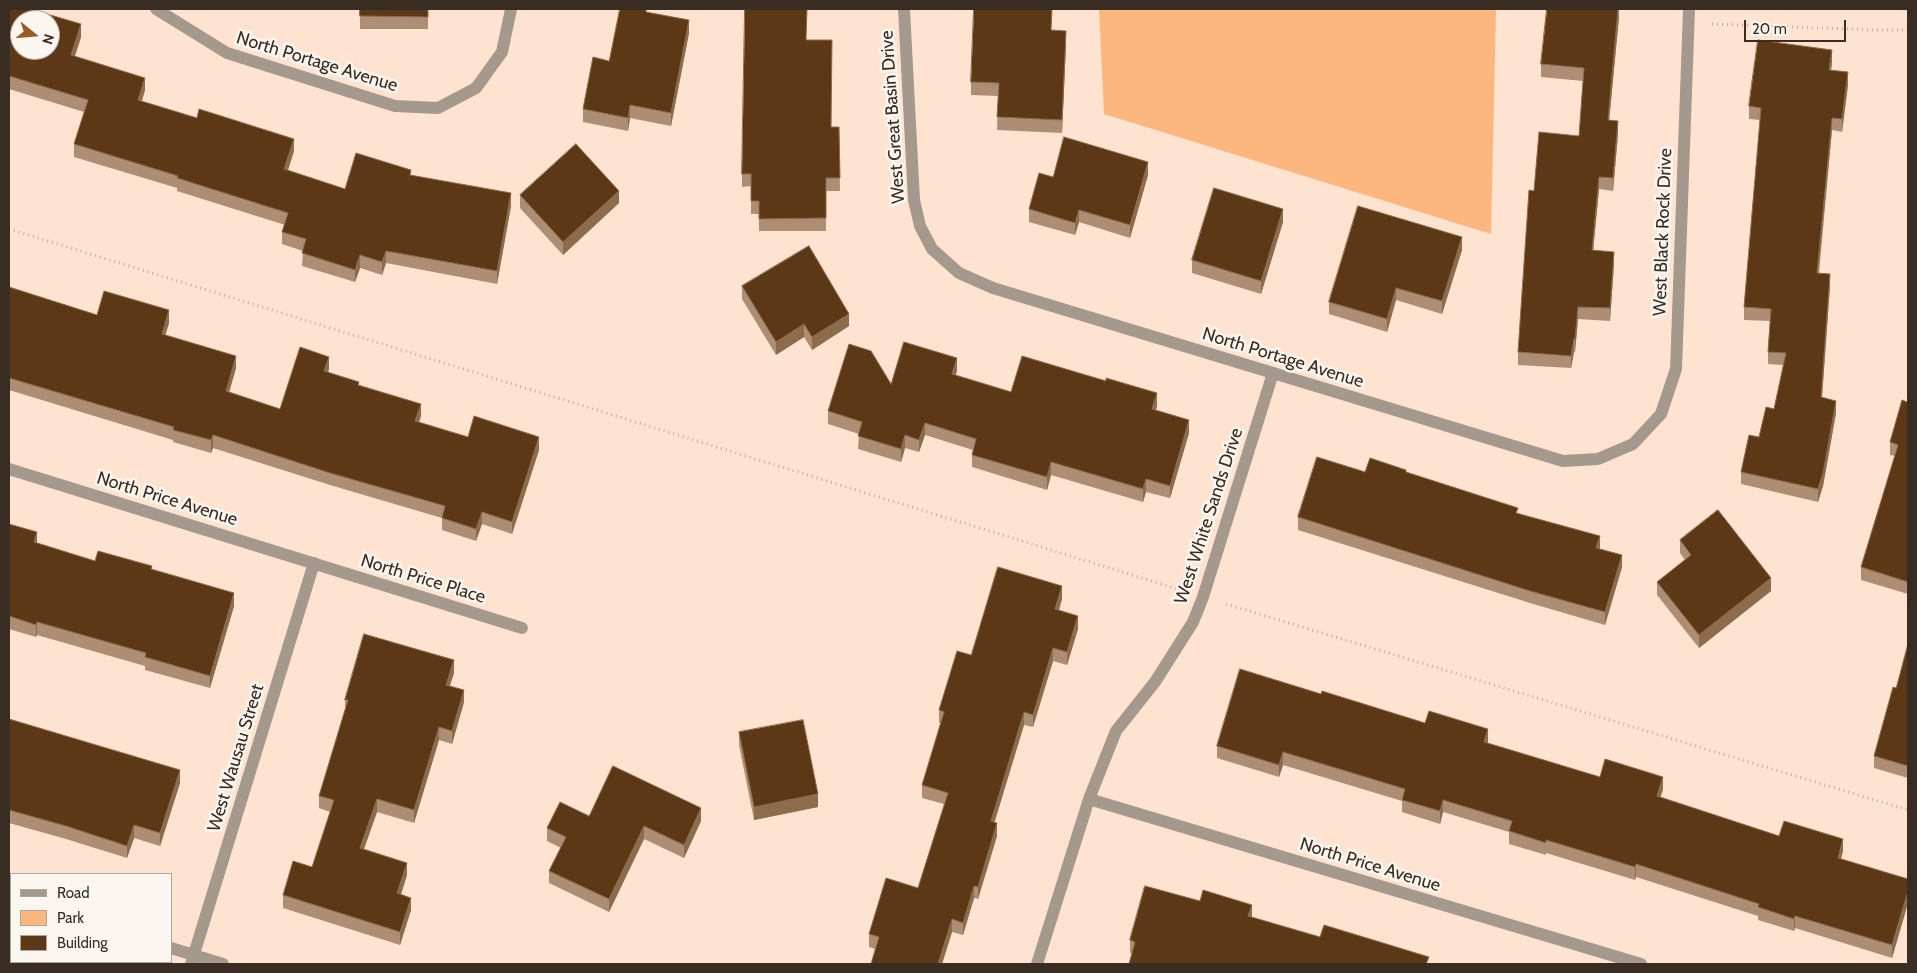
<!DOCTYPE html>
<html>
<head>
<meta charset="utf-8">
<style>
	body { margin:0 }
	#map { position:relative; width:1917px; height:973px; overflow:hidden; background:#fee4d0; font-family:Cabin,sans-serif }
	canvas { display:block }
	.frame { position:absolute; inset:0; border:10px solid #392d23; pointer-events:none }
	.legend { position:absolute; left:10px; top:873px; width:162px; height:90px; box-sizing:border-box; background:#fcf6f0; border:1px solid #aea69e; margin:0; padding:6px 9px; list-style:none; font-size:15px; color:#392d23 }
	.legend li { display:flex; align-items:center; gap:10px; height:25px }
	.legend b { width:25px; border:1px solid #aea69e }
	.north { position:absolute; left:10px; top:10px; width:50px; height:50px; box-sizing:border-box; background:#fcf6f0; border:1px solid #aea69e; border-radius:50%; rotate:107deg; font-size:14px; font-weight:700; line-height:20px; text-align:center; color:#392d23 }
	.north::after { content:''; display:block; margin:auto; width:18px; height:22px; background:#9a5c21; clip-path:polygon(50% 0,100% 100%,50% 72%,0 100%) }
	.scale { position:absolute; left:1744px; top:20px; width:102px; height:22px; box-sizing:border-box; border:2px solid #392d23; border-top:0; padding-left:6px; font-size:15px; line-height:18px; white-space:nowrap; color:#392d23; -webkit-text-stroke:4px #fcf6f0; paint-order:stroke }
</style>
</head>
<body>
<div id="map">
<canvas width="1917" height="973"></canvas>
<div class="frame"></div>
<ul class="legend">
<li><b style="height:6px;background:#a5988d"></b>Road</li>
<li><b style="height:14px;background:#fcb77e"></b>Park</li>
<li><b style="height:14px;background:#5c3817"></b>Building</li>
</ul>
<div class="north">N</div>
<div class="scale">20 m</div>
</div>
<script>
const g = document.querySelector('canvas').getContext('2d');
g.lineJoin = 'round';
function paint(path, color) {
  g.fillStyle = color;
  g.fill(path, 'evenodd');
}
function trace(path, color, width, dash) {
  g.strokeStyle = color;
  g.lineWidth = width;
  g.lineCap = dash ? 'butt' : 'round';
  g.setLineDash(dash || []);
  g.stroke(path);
}
function drawText(font, color, halo, rows, align = 'center') {
  g.font = font + ' Cabin,sans-serif';
  g.lineWidth = 5;
  g.setLineDash([]);
  g.textBaseline = 'middle';
  g.strokeStyle = halo;
  g.fillStyle = color;
  for (const [text, x, y, turn = 0] of rows) {
    g.save();
    g.translate(x, y);
    g.rotate((+turn || 0) * Math.PI / 180);
    g.textAlign = isNaN(turn) ? turn : align;
    if (halo) g.strokeText(text, 0, 0);
    g.fillText(text, 0, 0);
    g.restore();
  }
}
const green = new Path2D(`
	M 1099,9 L 1496,9 L 1491,234 L 1104,114 Z`);
const path = new Path2D(`
	M 1712,24 L 1875,30 L 1908,30
	M 9,229 L 1181,590
	M 1226,604 L 1908,810`);
const minor = new Path2D(`
	M 156,9 L 227,53 L 395,106 L 438,108 L 476,88 L 502,52 L 511,9
	M 904,9 L 914,200 L 920,226 L 932,249 L 959,273 L 993,288 L 1563,461 L 1598,459 L 1633,444 L 1661,414 L 1676,369 L 1689,9
	M 9,469 L 522,628
	M 1089,799 L 1641,964
	M 9,898 L 11,899
	M 171,948 L 223,964
	M 191,964 L 314,563
	M 1037,964 L 1089,799 L 1116,731 L 1155,682 L 1193,622 L 1203,597 L 1273,373`);
const wall = new Path2D(`
	M 9,9 L 81,37 L 75,56 L 145,90 L 142,101 L 294,151 L 288,170 L 345,189 L 411,175 L 511,206 L 497,284 L 386,263 L 382,275 L 360,268 L 355,282 L 302,266 L 303,251 L 282,244 L 282,232 L 285,225 L 177,191 L 177,188 L 74,157 L 74,144 L 84,112 L 9,89 Z
	M 360,9 L 428,9 L 428,29 L 360,29 Z
	M 1619,9 L 1619,17 L 1609,120 L 1618,134 L 1613,191 L 1599,189 L 1593,250 L 1614,264 L 1610,321 L 1578,319 L 1575,352 L 1574,352 L 1571,368 L 1518,365 L 1518,352 L 1534,191 L 1579,136 L 1583,81 L 1541,77 L 1541,64 Z
	M 646,12 L 689,33 L 671,126 L 630,118 L 628,131 L 583,122 L 583,109 L 609,61 Z
	M 1052,30 L 1066,44 L 1062,133 L 997,130 L 998,96 L 971,95 L 971,82 Z
	M 807,40 L 831,127 L 839,127 L 840,191 L 826,191 L 826,231 L 759,231 L 759,214 L 751,214 L 751,186 L 742,187 L 742,174 Z
	M 1832,63 L 1831,70 L 1848,85 L 1842,132 L 1832,130 L 1819,273 L 1830,286 L 1822,398 L 1836,413 L 1823,486 L 1818,502 L 1741,484 L 1741,472 L 1774,409 L 1783,365 L 1768,364 L 1768,352 L 1770,321 L 1744,320 L 1744,307 L 1760,120 L 1749,119 L 1749,106 Z
	M 1148,175 L 1130,238 L 1079,222 L 1075,235 L 1029,222 L 1029,209 L 1053,177 Z
	M 520,195 L 619,203 L 563,255 L 520,208 Z
	M 1283,222 L 1261,294 L 1192,273 L 1192,260 Z
	M 1462,250 L 1442,314 L 1396,300 L 1387,332 L 1329,314 L 1329,302 Z
	M 742,286 L 849,326 L 812,350 L 804,337 L 776,355 L 742,299 Z
	M 9,287 L 97,315 L 169,323 L 165,335 L 236,368 L 229,392 L 280,409 L 329,369 L 328,372 L 359,386 L 421,416 L 419,422 L 468,437 L 539,450 L 512,534 L 482,524 L 476,541 L 442,530 L 442,518 L 330,485 L 213,448 L 211,453 L 173,442 L 173,440 L 9,390 Z
	M 957,371 L 955,375 L 1011,392 L 1157,406 L 1156,410 L 1189,433 L 1170,498 L 1146,492 L 1143,502 L 1051,475 L 1047,490 L 972,467 L 972,455 L 973,450 L 925,435 L 919,452 L 905,448 L 901,462 L 858,449 L 859,434 L 828,424 L 828,411 L 891,384 Z
	M 1908,399 L 1908,594 L 1861,580 L 1861,567 L 1895,456 L 1890,455 L 1890,442 Z
	M 1365,472 L 1406,472 L 1518,513 L 1600,549 L 1622,567 L 1605,625 L 1530,603 L 1298,530 L 1298,517 Z
	M 9,524 L 37,543 L 95,561 L 152,570 L 234,606 L 210,688 L 145,670 L 145,666 L 37,635 L 36,637 L 9,629 Z
	M 1680,540 L 1771,591 L 1699,648 L 1657,595 L 1657,582 L 1685,560 L 1680,553 Z
	M 1062,599 L 1059,611 L 1078,629 L 1067,665 L 1053,661 L 1033,727 L 1024,725 L 994,822 L 997,836 L 978,899 L 974,898 L 963,935 L 952,932 L 942,964 L 871,964 L 875,949 L 869,947 L 869,934 L 918,888 L 944,804 L 922,798 L 922,785 L 941,723 L 939,723 L 939,710 L 971,655 Z
	M 1908,644 L 1908,778 L 1874,768 L 1874,756 L 1896,688 Z
	M 454,673 L 450,686 L 464,702 L 452,744 L 439,740 L 414,823 L 377,812 L 364,849 L 407,875 L 401,895 L 411,910 L 400,945 L 283,908 L 283,895 L 312,867 L 330,812 L 319,808 L 319,796 L 345,709 L 345,700 Z
	M 1321,694 L 1488,742 L 1488,743 L 1600,777 L 1663,789 L 1660,797 L 1779,836 L 1843,851 L 1841,859 L 1908,879 L 1908,903 L 1892,958 L 1795,928 L 1794,931 L 1758,920 L 1758,916 L 1636,877 L 1635,880 L 1546,853 L 1546,855 L 1509,844 L 1509,832 L 1443,812 L 1440,824 L 1402,812 L 1402,801 L 1283,765 L 1279,777 L 1217,758 L 1217,746 Z
	M 9,713 L 9,719 L 180,783 L 160,846 L 134,838 L 127,858 L 66,839 L 9,823 Z
	M 739,732 L 818,807 L 754,820 L 739,745 Z
	M 589,816 L 701,821 L 684,858 L 644,839 L 609,912 L 549,883 L 549,871 L 561,848 L 547,841 L 547,828 Z
	M 1251,917 L 1320,937 L 1429,964 L 1130,953 L 1130,940 Z`);
const shadedWall = new Path2D(`
	M 1618,9 L 1619,17 L 1608,133 L 1608,120 Z
	M 689,20 L 689,33 L 671,126 L 671,113 Z
	M 81,24 L 81,37 L 71,68 L 71,55 Z
	M 1066,31 L 1066,44 L 1062,133 L 1062,120 Z
	M 1832,50 L 1832,63 L 1829,82 L 1829,70 Z
	M 1848,72 L 1848,85 L 1842,132 L 1842,119 Z
	M 145,78 L 145,90 L 138,113 L 138,100 Z
	M 630,105 L 630,118 L 628,131 L 628,118 Z
	M 1832,118 L 1832,130 L 1817,285 L 1817,273 Z
	M 1618,121 L 1618,134 L 1613,191 L 1613,178 Z
	M 294,139 L 294,151 L 284,182 L 284,169 Z
	M 1148,162 L 1148,175 L 1130,238 L 1130,225 Z
	M 1599,177 L 1599,189 L 1592,263 L 1592,250 Z
	M 619,191 L 619,203 L 563,255 L 563,242 Z
	M 511,193 L 511,206 L 497,284 L 497,271 Z
	M 1283,209 L 1283,222 L 1261,294 L 1261,281 Z
	M 1079,210 L 1079,222 L 1075,235 L 1075,223 Z
	M 1462,237 L 1462,250 L 1442,314 L 1442,301 Z
	M 386,251 L 386,263 L 382,275 L 382,262 Z
	M 1614,252 L 1614,264 L 1610,321 L 1610,308 Z
	M 360,255 L 360,268 L 355,282 L 355,270 Z
	M 1830,274 L 1830,286 L 1821,410 L 1821,397 Z
	M 1396,288 L 1396,300 L 1387,332 L 1387,319 Z
	M 1578,307 L 1578,319 L 1575,352 L 1575,339 Z
	M 169,310 L 169,323 L 162,346 L 162,334 Z
	M 849,314 L 849,326 L 812,350 L 812,337 Z
	M 804,324 L 804,337 L 776,355 L 776,342 Z
	M 1574,339 L 1574,352 L 1571,368 L 1571,356 Z
	M 236,356 L 236,368 L 226,403 L 226,391 Z
	M 329,357 L 329,369 L 324,383 L 324,371 Z
	M 957,358 L 957,371 L 952,387 L 952,374 Z
	M 1157,393 L 1157,406 L 1152,422 L 1152,409 Z
	M 1836,401 L 1836,413 L 1823,486 L 1818,502 L 1818,489 Z
	M 421,404 L 421,416 L 415,434 L 415,421 Z
	M 1189,420 L 1189,433 L 1170,498 L 1170,486 Z
	M 925,423 L 925,435 L 919,452 L 919,440 Z
	M 213,435 L 213,448 L 211,453 L 211,440 Z
	M 905,435 L 905,448 L 901,462 L 901,449 Z
	M 539,437 L 539,450 L 512,534 L 512,522 Z
	M 1051,462 L 1051,475 L 1047,490 L 1047,477 Z
	M 1146,479 L 1146,492 L 1143,502 L 1143,489 Z
	M 482,512 L 482,524 L 476,541 L 476,529 Z
	M 37,532 L 37,545 L 34,542 Z
	M 1600,536 L 1600,549 L 1596,548 Z
	M 1622,555 L 1622,567 L 1605,625 L 1605,612 Z
	M 1771,578 L 1771,591 L 1699,648 L 1699,635 Z
	M 1062,586 L 1062,599 L 1055,622 L 1055,609 Z
	M 234,593 L 234,606 L 210,688 L 210,676 Z
	M 1078,616 L 1078,629 L 1067,665 L 1067,652 Z
	M 37,622 L 37,635 L 36,637 L 36,625 Z
	M 1053,648 L 1053,661 L 1033,727 L 1033,715 Z
	M 454,660 L 454,673 L 446,697 L 446,685 Z
	M 464,690 L 464,702 L 452,744 L 452,731 Z
	M 1024,712 L 1024,725 L 991,834 L 991,821 Z
	M 439,727 L 439,740 L 414,823 L 414,810 Z
	M 1488,729 L 1488,742 L 1484,754 L 1484,742 Z
	M 1283,752 L 1283,765 L 1279,777 L 1279,765 Z
	M 180,770 L 180,783 L 160,846 L 160,833 Z
	M 1663,777 L 1663,789 L 1657,809 L 1657,796 Z
	M 818,794 L 818,807 L 754,820 L 754,807 Z
	M 377,799 L 377,812 L 360,860 L 360,848 Z
	M 1443,800 L 1443,812 L 1440,824 L 1440,811 Z
	M 701,808 L 701,821 L 684,858 L 684,845 Z
	M 997,823 L 997,836 L 978,899 L 978,887 Z
	M 134,825 L 134,838 L 127,858 L 127,846 Z
	M 644,826 L 644,839 L 609,912 L 609,899 Z
	M 1843,839 L 1843,851 L 1838,870 L 1838,858 Z
	M 407,863 L 407,875 L 397,906 L 397,893 Z
	M 1636,864 L 1636,877 L 1635,880 L 1635,867 Z
	M 974,886 L 974,898 L 963,935 L 963,923 Z
	M 1908,891 L 1908,903 L 1892,958 L 1892,945 Z
	M 411,898 L 411,910 L 400,945 L 400,932 Z
	M 1252,905 L 1252,917 L 1248,916 Z
	M 1795,916 L 1795,928 L 1794,931 L 1794,919 Z
	M 952,919 L 952,932 L 942,964 L 938,964 Z`);
const building = new Path2D(`
	M 9,9 L 30,9 L 81,24 L 71,55 L 145,78 L 138,100 L 197,118 L 199,109 L 294,139 L 284,169 L 345,189 L 356,153 L 411,170 L 410,175 L 511,193 L 497,271 L 386,251 L 382,262 L 360,255 L 355,270 L 302,253 L 306,239 L 282,232 L 288,213 L 177,178 L 178,176 L 74,144 L 88,100 L 9,76 ZM 20,20 L 50,20 L 50,50 L 20,50 Z
	M 360,9 L 428,9 L 428,17 L 360,16 Z
	M 620,9 L 646,9 L 646,12 L 689,20 L 671,113 L 630,105 L 628,118 L 583,109 L 593,57 L 609,61 Z
	M 745,9 L 807,9 L 806,40 L 832,40 L 831,127 L 839,127 L 840,178 L 826,178 L 826,218 L 759,219 L 759,201 L 751,201 L 751,174 L 742,174 Z
	M 974,9 L 1052,9 L 1051,30 L 1066,31 L 1062,120 L 997,117 L 999,83 L 971,82 Z
	M 1547,9 L 1618,9 L 1608,120 L 1618,121 L 1613,178 L 1599,177 L 1592,250 L 1614,252 L 1610,308 L 1578,307 L 1575,339 L 1574,339 L 1571,356 L 1518,352 L 1529,190 L 1534,191 L 1539,132 L 1579,136 L 1584,68 L 1541,64 Z
	M 1758,40 L 1832,50 L 1829,70 L 1848,72 L 1842,119 L 1832,118 L 1817,273 L 1830,274 L 1821,397 L 1836,401 L 1823,473 L 1818,489 L 1741,472 L 1749,435 L 1759,437 L 1766,407 L 1774,409 L 1786,353 L 1768,352 L 1771,309 L 1744,307 L 1761,108 L 1749,106 Z
	M 1064,137 L 1148,162 L 1130,225 L 1079,210 L 1075,223 L 1029,209 L 1039,173 L 1053,177 Z
	M 576,144 L 619,191 L 563,242 L 520,195 Z
	M 1214,188 L 1283,209 L 1261,281 L 1192,260 Z
	M 1358,206 L 1462,237 L 1442,301 L 1396,288 L 1387,319 L 1329,302 Z
	M 809,246 L 849,314 L 812,337 L 804,324 L 776,342 L 742,286 Z
	M 9,287 L 97,315 L 104,291 L 169,310 L 162,334 L 236,356 L 226,391 L 280,409 L 300,347 L 329,357 L 324,371 L 359,382 L 358,385 L 421,404 L 415,421 L 468,437 L 474,416 L 539,437 L 512,522 L 482,512 L 476,529 L 442,518 L 445,506 L 330,473 L 213,435 L 211,440 L 173,430 L 174,427 L 9,378 Z
	M 904,342 L 957,358 L 952,374 L 1011,392 L 1022,356 L 1106,381 L 1106,378 L 1157,393 L 1152,409 L 1189,420 L 1170,486 L 1146,479 L 1143,489 L 1051,462 L 1047,477 L 972,455 L 976,439 L 925,423 L 919,440 L 905,435 L 901,449 L 858,436 L 862,422 L 828,411 L 849,344 L 871,351 L 891,384 Z
	M 1908,399 L 1908,582 L 1861,567 L 1898,445 L 1890,442 L 1902,400 L 1907,402 Z
	M 1317,457 L 1365,472 L 1370,458 L 1406,470 L 1406,472 L 1518,508 L 1516,513 L 1600,536 L 1596,548 L 1622,555 L 1605,612 L 1530,591 L 1298,517 Z
	M 1718,510 L 1771,578 L 1699,635 L 1657,582 L 1691,555 L 1680,540 Z
	M 9,524 L 37,532 L 34,542 L 95,561 L 98,551 L 152,566 L 151,569 L 234,593 L 210,676 L 145,657 L 146,653 L 37,622 L 36,625 L 9,616 Z
	M 998,567 L 1062,586 L 1055,609 L 1078,616 L 1067,652 L 1053,648 L 1033,715 L 1024,712 L 991,821 L 997,823 L 978,887 L 974,886 L 963,923 L 952,919 L 938,964 L 871,964 L 879,937 L 869,934 L 886,878 L 918,888 L 948,793 L 922,785 L 944,712 L 939,710 L 957,651 L 971,655 Z
	M 364,634 L 454,660 L 446,685 L 464,690 L 452,731 L 439,727 L 414,810 L 377,799 L 360,848 L 407,863 L 397,893 L 411,898 L 400,932 L 283,895 L 293,861 L 312,867 L 334,800 L 319,796 L 348,700 L 345,700 Z
	M 1908,644 L 1908,766 L 1874,756 L 1893,687 L 1896,688 Z
	M 1240,669 L 1321,694 L 1322,691 L 1425,723 L 1429,711 L 1488,729 L 1484,742 L 1600,777 L 1605,759 L 1663,777 L 1657,796 L 1779,836 L 1784,821 L 1843,839 L 1838,858 L 1908,879 L 1908,891 L 1892,945 L 1795,916 L 1794,919 L 1758,907 L 1759,904 L 1636,864 L 1635,867 L 1546,840 L 1546,843 L 1509,831 L 1512,821 L 1443,800 L 1440,811 L 1402,800 L 1405,789 L 1283,752 L 1279,765 L 1217,746 Z
	M 9,719 L 180,770 L 160,833 L 134,825 L 127,846 L 66,826 L 9,810 Z
	M 803,720 L 818,794 L 754,807 L 739,732 Z
	M 613,766 L 701,808 L 684,845 L 644,826 L 609,899 L 549,871 L 566,837 L 547,828 L 560,802 L 589,816 Z
	M 1145,886 L 1200,901 L 1203,890 L 1252,905 L 1248,916 L 1320,937 L 1324,925 L 1429,957 L 1426,964 L 1129,964 L 1135,942 L 1130,940 Z
	M 24,962 L 37,962 L 45,964 L 23,964 Z`);
const streetNames = [
	["North Portage Avenue",317,62,17],
	["West Great Basin Drive",893,117,-94],
	["West Black Rock Drive",1663,232,-88],
	["North Portage Avenue",1283,358,17],
	["North Price Avenue",167,499,17],
	["West White Sands Drive",1209,516,-72],
	["North Price Place",423,579,17],
	["West Wausau Street",236,758,-73],
	["North Price Avenue",1370,865,17]
];
paint(green, '#fcb77e');
trace(path, '#c2ac9c', 3, [1, 4]);
trace(minor, '#a5988d', 12);
paint(wall, '#ad8e74');
paint(shadedWall, '#8d6c4e');
paint(building, '#5c3817');
trace(building, '#8d6c4e', 1);
drawText('18px', '#392d23', '#fcf6f0', streetNames);
</script>
</body>
</html>
